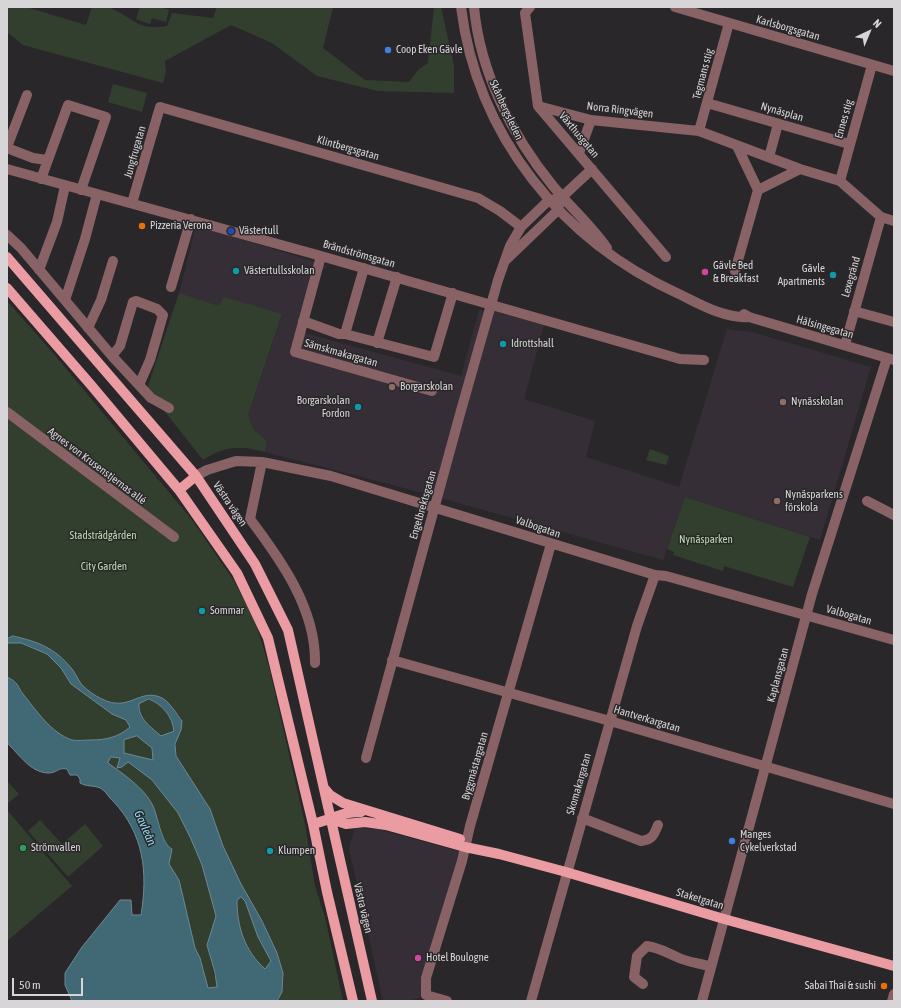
<!DOCTYPE html>
<html>
<head>
<meta charset="utf-8">
<style>
	body { margin:0 }
	#map { position:relative; width:901px; height:1008px; overflow:hidden; background:#2a272a; font-family:"Asap Condensed",sans-serif }
	canvas { display:block }
	.frame { position:absolute; inset:0; border:8px solid #d7d5d7; pointer-events:none }
	.north { position:absolute; left:849px; top:12px; width:40px; height:40px; -webkit-text-stroke:3px #2a272a; paint-order:stroke; rotate:44deg; font-size:11px; font-weight:700; line-height:16px; text-align:center; color:#d7d5d7 }
	.north::after { content:''; display:block; margin:auto; width:14px; height:18px; background:#d7d5d7; clip-path:polygon(50% 0,100% 100%,50% 72%,0 100%) }
	.scale { position:absolute; left:12px; top:978px; width:71px; height:18px; box-sizing:border-box; border:2px solid #d7d5d7; border-top:0; padding-left:5px; font-size:12px; line-height:14px; white-space:nowrap; color:#d7d5d7; -webkit-text-stroke:3px #2a272a; paint-order:stroke }
</style>
</head>
<body>
<div id="map">
<canvas width="901" height="1008"></canvas>
<div class="frame"></div>
<div class="north">N</div>
<div class="scale">50 m</div>
</div>
<script>
const g = document.querySelector('canvas').getContext('2d');
g.lineJoin = 'round';
function paint(path, color) {
  g.fillStyle = color;
  g.fill(path, 'evenodd');
}
function trace(path, color, width, dash) {
  g.strokeStyle = color;
  g.lineWidth = width;
  g.lineCap = dash ? 'butt' : 'round';
  g.setLineDash(dash || []);
  g.stroke(path);
}
function drawText(font, color, halo, rows, align = 'center') {
  g.font = font + ' "Asap Condensed",sans-serif';
  g.lineWidth = 3;
  g.setLineDash([]);
  g.textBaseline = 'middle';
  g.strokeStyle = halo;
  g.fillStyle = color;
  for (const [text, x, y, turn = 0] of rows) {
    g.save();
    g.translate(x, y);
    g.rotate((+turn || 0) * Math.PI / 180);
    g.textAlign = isNaN(turn) ? turn : align;
    if (halo) g.strokeText(text, 0, 0);
    g.fillText(text, 0, 0);
    g.restore();
  }
}
const built = new Path2D(`
	M 196,225 L 328,266 L 323,269 L 305,333 L 461,376 L 479,310 L 494,311 L 544,325 L 524,399 L 595,421 L 586,457 L 679,487 L 727,329 L 752,332 L 871,367 L 820,540 L 685,497 L 663,560 L 423,493 L 265,452 L 267,441 L 254,430 L 248,415 L 282,315 L 219,306 L 179,294 Z
	M 355,828 L 377,829 L 465,853 L 426,995 L 409,1001 L 383,1001 L 349,849 Z`);
const green = new Path2D(`
	M 7,7 L 26,7 L 86,25 L 92,7 C 98,7 106,6 111,8 C 135,19 137,31 167,26 L 172,13 L 213,18 L 217,7 L 333,7 L 323,48 L 365,80 L 409,82 L 418,70 L 428,63 L 434,7 L 441,7 L 454,66 L 454,93 L 378,91 L 317,76 L 272,43 L 231,25 L 165,61 L 166,72 L 163,83 L 23,45 L 7,32 Z
	M 140,7 L 159,7 L 169,10 L 166,22 L 152,18 L 150,24 L 136,19 Z
	M 113,84 L 147,93 L 142,112 L 108,102 Z
	M 179,293 L 219,306 L 224,297 L 282,314 L 248,415 L 254,430 L 267,441 L 265,452 C 239,445 225,446 203,460 L 147,389 Z
	M 7,301 L 53,353 L 192,520 L 234,581 L 256,623 L 269,667 L 305,824 L 315,886 L 325,917 L 343,1001 L 277,1001 C 301,974 252,909 240,883 C 234,870 227,857 222,844 C 218,833 215,820 210,810 C 202,791 183,776 176,756 C 172,744 181,733 182,721 C 177,715 170,702 162,698 C 140,687 129,713 102,699 C 95,696 87,690 82,685 C 78,680 76,674 72,669 C 55,648 39,642 13,636 L 7,639 Z
	M 650,449 L 669,456 L 666,465 L 646,460 Z
	M 685,497 L 810,537 L 793,587 L 724,566 L 723,571 L 673,555 L 674,552 L 667,549 Z
	M 9,642 L 21,643 L 47,654 L 61,668 L 71,684 L 112,714 L 126,720 L 130,727 C 118,737 107,740 91,740 C 85,740 78,741 72,740 C 50,733 26,700 16,681 L 7,678 L 7,643 Z
	M 149,699 C 163,706 172,715 174,730 L 161,736 C 151,727 138,719 139,704 Z
	M 137,736 L 152,748 L 153,760 L 124,753 L 124,740 Z
	M 111,757 L 120,758 L 117,768 L 122,767 L 127,762 L 152,780 L 178,813 L 191,839 L 202,865 L 216,916 L 207,945 L 217,987 L 208,989 L 200,958 L 195,948 L 179,880 L 169,864 L 172,849 C 164,845 162,834 160,826 L 108,763 Z
	M 7,781 L 19,794 L 7,804 Z
	M 7,810 L 72,886 L 7,941 Z
	M 40,820 L 62,844 L 85,824 L 103,846 L 68,877 L 28,831 Z
	M 241,897 L 245,901 L 258,937 L 271,961 L 265,969 C 245,950 237,928 237,900 Z`);
const water = new Path2D(`
	M 13,636 C 39,642 55,648 72,669 C 76,674 78,680 82,685 C 87,690 95,696 102,699 C 129,713 140,687 162,698 C 170,702 177,715 182,721 L 181,730 L 175,744 L 176,756 L 210,809 L 223,846 L 241,884 L 262,921 L 277,953 L 283,973 L 282,992 L 277,1001 L 72,1001 L 65,985 L 65,973 L 82,947 L 120,900 L 131,900 L 132,915 L 141,915 C 148,872 144,834 113,801 C 109,798 105,790 100,788 C 93,785 87,787 80,783 L 80,779 L 77,775 L 70,775 L 67,769 C 58,767 57,773 49,773 C 32,773 22,758 10,746 L 7,742 L 7,677 C 19,683 16,684 23,694 C 36,710 51,733 72,740 C 78,741 85,740 91,740 C 106,740 119,737 130,727 L 126,720 L 112,714 L 71,684 L 61,668 L 47,654 L 21,643 L 7,643 L 7,639 ZM 149,699 C 163,705 172,716 174,731 L 161,736 C 151,727 138,719 139,704 ZM 137,736 L 152,748 L 153,760 L 124,753 L 124,740 ZM 111,757 L 120,758 L 117,768 L 122,767 L 128,762 L 152,780 L 178,813 L 191,839 L 202,865 L 216,916 L 207,945 L 215,973 L 217,987 L 208,988 L 200,958 L 195,948 L 179,880 L 169,864 L 172,849 C 161,844 158,815 152,804 C 143,787 123,774 108,763 ZM 241,897 L 245,901 L 258,937 L 271,961 L 265,969 C 245,951 237,927 237,901 Z`);
const minor = new Path2D(`
	M 461,7 C 477,136 562,241 679,294 C 700,304 725,319 749,317
	M 474,7 C 480,72 512,136 553,186 C 570,207 591,225 607,248
	M 530,7 L 525,13 L 538,106 L 666,257
	M 675,7 L 894,71
	M 707,103 L 849,144
	M 538,106 L 591,120 L 699,131 L 800,169 L 840,181 L 881,217 L 894,221
	M 699,131 L 729,23
	M 737,146 L 758,190 L 800,169
	M 7,147 L 27,95
	M 7,148 L 33,158 L 47,160
	M 579,153 L 591,120
	M 769,157 L 778,124
	M 7,169 L 321,256 L 680,359 L 704,360
	M 41,179 L 68,105 L 106,117 L 81,190
	M 840,181 L 872,65
	M 132,203 L 160,107 L 478,198 L 500,211 L 521,227
	M 7,235 L 21,248 L 112,356 L 151,398 L 169,408
	M 321,256 L 295,352 L 432,391
	M 506,260 L 557,211 L 562,197 L 592,169
	M 39,270 L 57,222 L 65,186
	M 735,271 L 758,190
	M 171,287 L 191,219
	M 65,300 L 85,239 L 97,194
	M 854,311 L 894,322
	M 744,314 L 749,317 L 894,360
	M 303,321 L 339,334 L 345,334 L 434,357 L 453,293
	M 88,328 L 101,300 L 113,261
	M 345,334 L 364,268
	M 377,343 L 397,277
	M 845,345 L 881,217
	M 112,356 L 120,346 L 133,302 L 136,301 L 157,309 L 163,315 L 150,360 L 139,385
	M 7,412 L 174,537
	M 262,462 L 250,519 C 281,560 316,609 315,663
	M 196,476 L 207,470 L 236,461 L 262,462 L 331,476 L 655,575 L 666,576 L 894,640
	M 867,501 L 894,515
	M 392,660 L 610,721 L 894,804
	M 366,758 L 460,414 L 498,280 L 510,246 L 521,227 L 548,201 L 562,197
	M 582,818 L 641,841 C 652,840 654,835 658,825
	M 643,984 L 634,977 L 637,956 L 647,946 C 660,948 665,952 677,957 C 686,962 699,963 711,967
	M 447,1001 L 426,995 L 426,978 L 462,861 L 470,826 L 551,544
	M 531,1001 L 637,626 L 655,575
	M 702,1001 L 812,594 L 887,358
	M 892,1001 L 894,994`);
const major = new Path2D(`
	M 7,257 L 196,476 L 255,564 L 288,630 L 372,1001
	M 7,288 L 91,385 L 179,490 L 237,573 L 268,638 L 313,824 L 327,892 L 353,1001
	M 179,490 L 196,476
	M 324,788 L 330,795 L 343,803 L 460,839
	M 331,819 L 346,824 L 365,822 L 386,825 L 465,847 L 499,854 L 566,872 L 724,919 L 894,966
	M 313,824 C 330,820 344,811 361,812`);
const markers = [
	[388,50,4,"#3f7fe0"],
	[142,226,4,"#e8710a"],
	[231,231,4,"#1a4fb4"],
	[236,271,4,"#0f9aa8"],
	[705,272,4,"#d1479c"],
	[833,275,4,"#0f9aa8"],
	[503,344,4,"#0f9aa8"],
	[392,387,4,"#8d6e63"],
	[783,402,4,"#8d6e63"],
	[358,407,4,"#0f9aa8"],
	[777,501,4,"#8d6e63"],
	[202,611,4,"#0f9aa8"],
	[732,841,4,"#3f7fe0"],
	[23,848,4,"#2e9e5b"],
	[270,851,4,"#0f9aa8"],
	[418,958,4,"#d1479c"],
	[884,986,4,"#e8710a"]
];
const streetNames = [
	["Karlsborgsgatan",788,28,16],
	["Tegmans stig",703,74,-75],
	["Skånbergsleden",506,110,65],
	["Norra Ringvägen",620,110,7],
	["Nynäsplan",782,112,16],
	["Ennes stig",844,119,-74],
	["Växthusgatan",579,135,50],
	["Klintbergsgatan",348,148,16],
	["Jungfrugatan",135,152,-74],
	["Brändströmsgatan",359,254,16],
	["Lexegränd",851,277,-74],
	["Hälsingegatan",825,327,16],
	["Sämskmakargatan",341,353,16],
	["Agnes von Krusenstjernas allé",97,466,37],
	["Västra vägen",230,504,56],
	["Engelbrektsgatan",423,505,-74],
	["Valbogatan",538,527,19],
	["Valbogatan",849,615,16],
	["Kaplansgatan",778,675,-75],
	["Hantverkargatan",647,719,17],
	["Byggmästargatan",475,766,-74],
	["Skomakargatan",579,784,-74],
	["Staketgatan",700,899,17],
	["Västra vägen",363,908,77]
];
const poiNames = [
	["Coop Eken Gävle",396,50],
	["Pizzeria Verona",150,226],
	["Västertull",239,231],
	["Gävle Bed",713,266],
	["& Breakfast",713,279],
	["Gävle",825,269,"right"],
	["Apartments",825,282,"right"],
	["Västertullsskolan",244,271],
	["Idrottshall",511,344],
	["Borgarskolan",400,387],
	["Borgarskolan",350,401,"right"],
	["Fordon",350,414,"right"],
	["Nynässkolan",791,402],
	["Nynäsparkens",785,495],
	["förskola",785,508],
	["Sommar",210,611],
	["Manges",740,835],
	["Cykelverkstad",740,848],
	["Strömvallen",31,848],
	["Klumpen",278,851],
	["Hotel Boulogne",426,958],
	["Sabai Thai & sushi",876,986,"right"]
];
const parkNames = [
	["Stadsträdgården",103,536],
	["Nynäsparken",706,540],
	["City Garden",104,567]
];
const waterNames = [
	["Gavleån",145,828,66]
];
paint(built, '#352e36');
paint(green, '#333f2e');
paint(water, '#406975');
trace(water, '#6d8992', 1);
trace(minor, '#886265', 10);
trace(major, '#ea9ca2', 10);
for (const [x, y, r, color] of markers) {
  const dot = new Path2D();
  dot.arc(x, y, r, 0, 2 * Math.PI);
  g.fillStyle = color;
  g.fill(dot);
  trace(dot, '#2a272a', 1.5);
}
drawText('11px', '#d7d5d7', '#2a272a', streetNames);
drawText('11px', '#d7d5d7', '#2a272a', poiNames, 'left');
drawText('11px', '#b8deab', '#2a272a', parkNames);
drawText('italic 12px', '#92ddf3', '#2a272a', waterNames);
</script>
</body>
</html>
